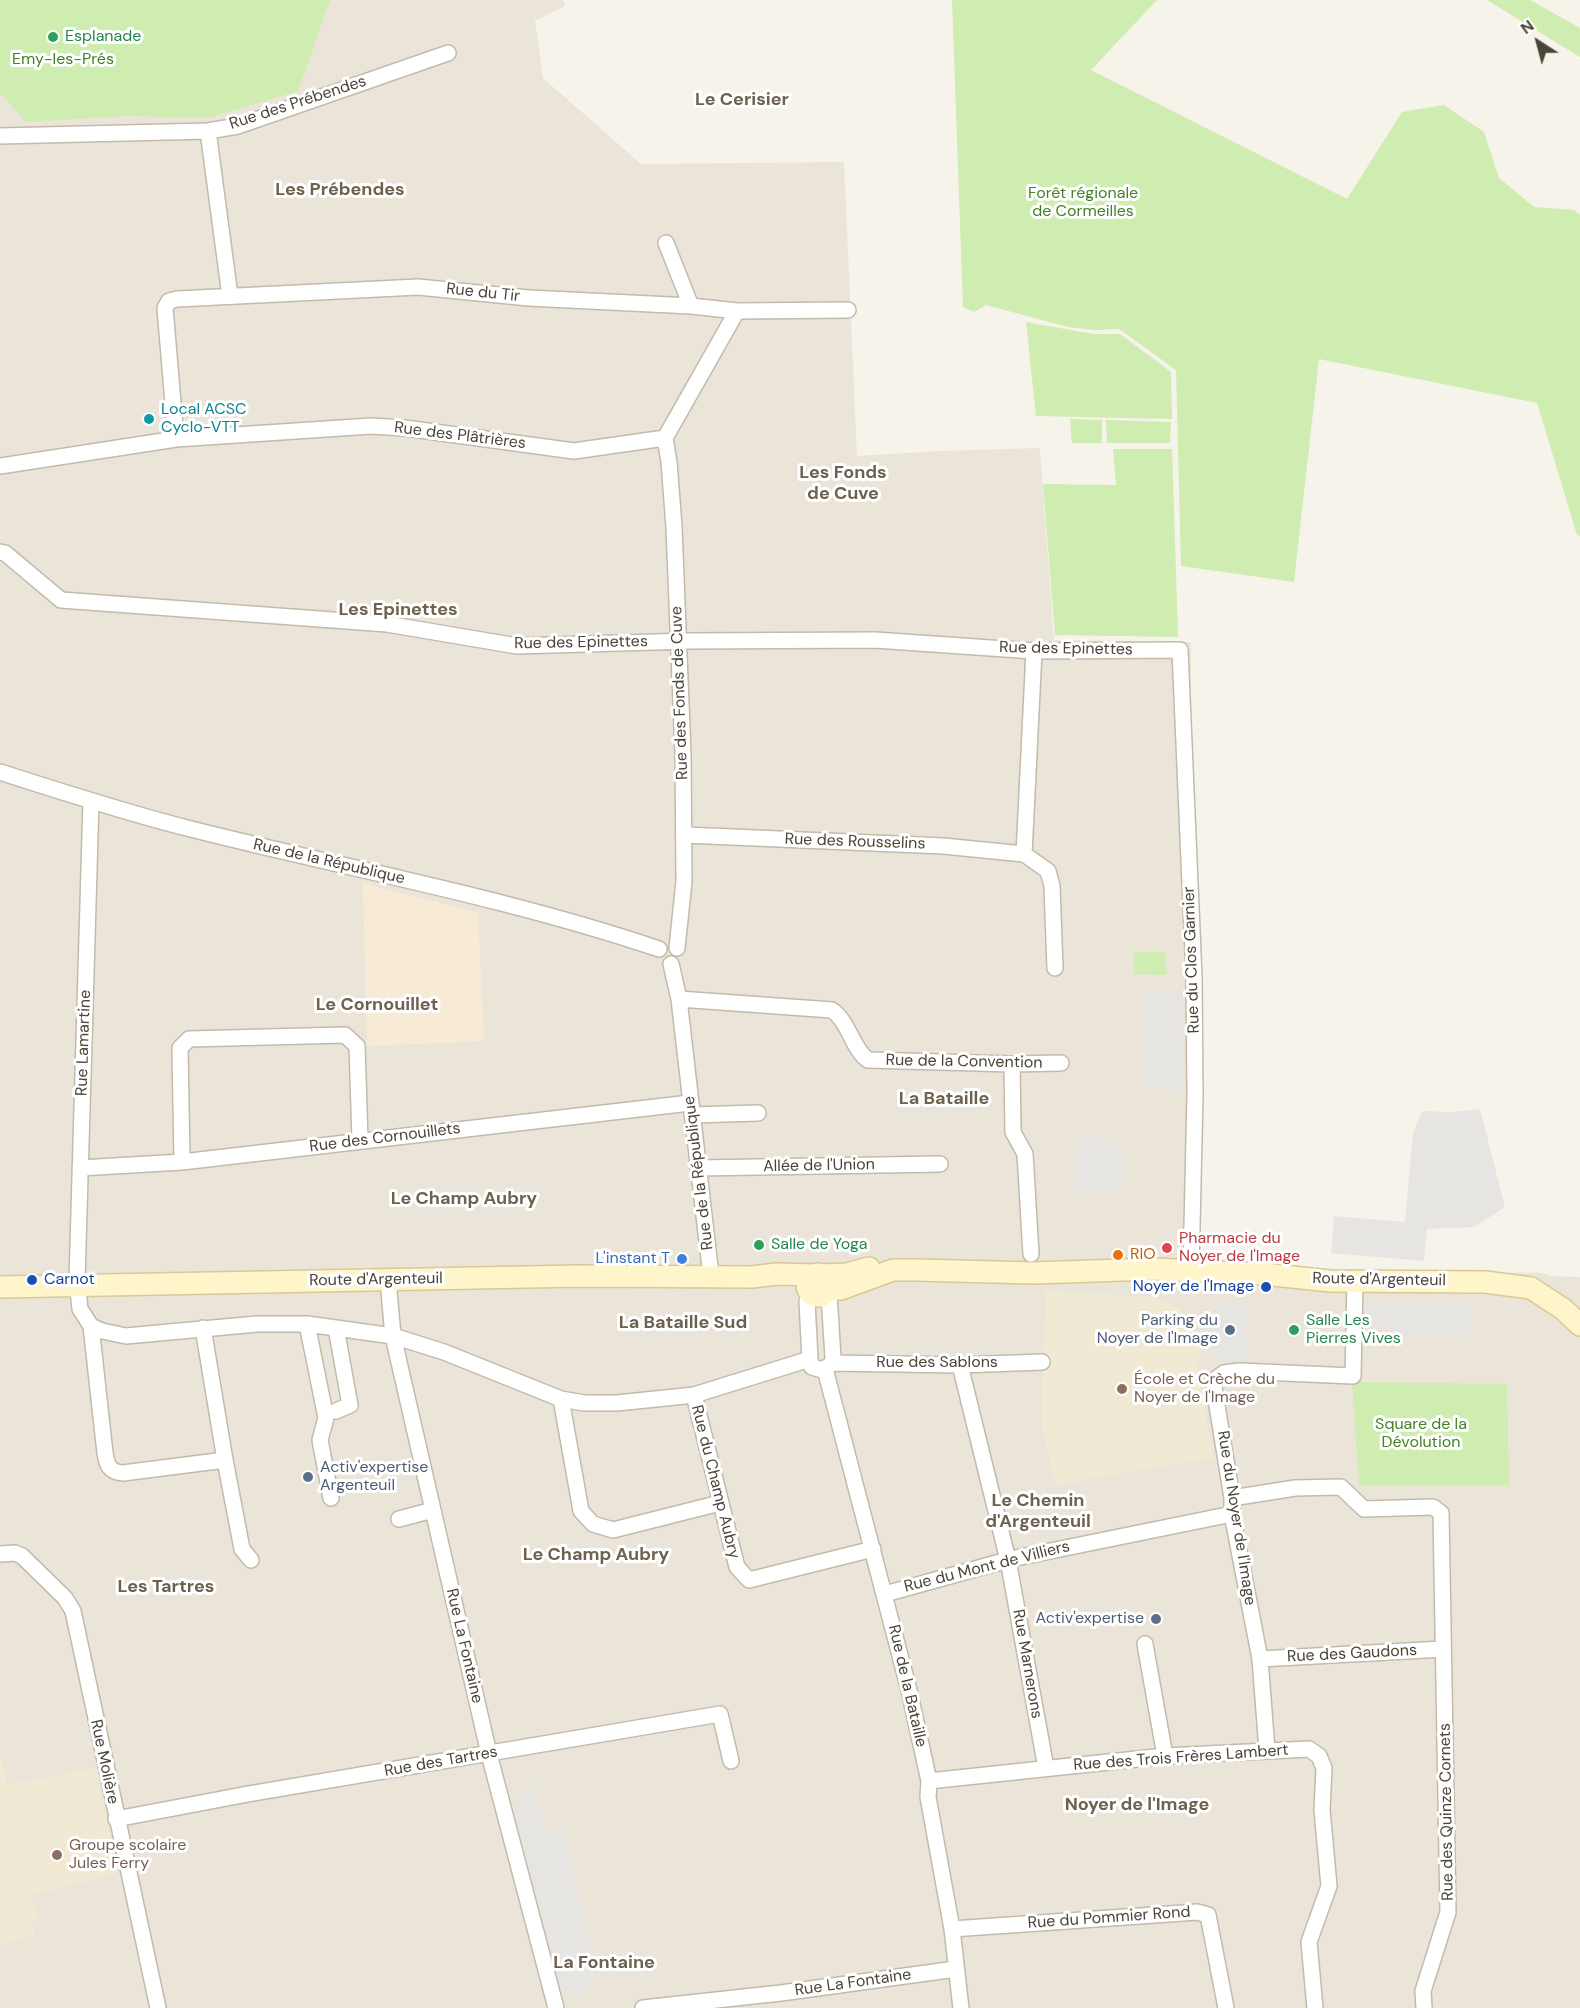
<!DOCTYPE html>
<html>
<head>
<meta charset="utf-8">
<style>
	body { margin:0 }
	#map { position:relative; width:1580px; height:2008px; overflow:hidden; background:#f6f3ea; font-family:"DM Sans",sans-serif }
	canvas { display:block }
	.north { position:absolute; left:1508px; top:12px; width:60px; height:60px; -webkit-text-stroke:4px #fff; paint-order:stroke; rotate:324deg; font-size:16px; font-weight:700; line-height:24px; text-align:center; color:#4b4437 }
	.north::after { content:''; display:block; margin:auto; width:21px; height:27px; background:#4b4437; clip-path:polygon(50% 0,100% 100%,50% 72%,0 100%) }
</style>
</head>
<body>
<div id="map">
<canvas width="1580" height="2008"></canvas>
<div class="north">N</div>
</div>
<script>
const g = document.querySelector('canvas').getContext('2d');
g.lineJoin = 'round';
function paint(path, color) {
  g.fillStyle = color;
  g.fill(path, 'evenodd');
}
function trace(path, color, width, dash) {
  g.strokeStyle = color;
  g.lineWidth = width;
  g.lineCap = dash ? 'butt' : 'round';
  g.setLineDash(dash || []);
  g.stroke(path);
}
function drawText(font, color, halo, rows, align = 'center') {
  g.font = font + ' "DM Sans",sans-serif';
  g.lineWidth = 6;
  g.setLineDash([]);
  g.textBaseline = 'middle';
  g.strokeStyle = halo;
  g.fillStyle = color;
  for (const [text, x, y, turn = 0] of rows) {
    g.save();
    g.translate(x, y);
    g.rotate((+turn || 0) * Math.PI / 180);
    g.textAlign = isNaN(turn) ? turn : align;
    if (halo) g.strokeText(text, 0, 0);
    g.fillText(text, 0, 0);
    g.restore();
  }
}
const residential = new Path2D(`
	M 0,0 L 563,0 L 565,6 L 535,21 L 543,78 L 641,164 L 844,162 L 857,456 L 940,451 L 1040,448 L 1054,640 L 1191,642 L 1190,1134 L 1197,1251 L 1201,1261 L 1209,1267 L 1543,1273 L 1549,1276 L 1580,1277 L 1580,2008 L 0,2008 Z`);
const commercial = new Path2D(`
	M 363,883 L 478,913 L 484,1041 L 367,1046 Z`);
const education = new Path2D(`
	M 1046,1291 L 1152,1297 L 1173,1305 L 1183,1313 L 1192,1323 L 1197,1336 L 1202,1356 L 1196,1358 L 1213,1458 L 1055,1485 L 1041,1421 Z
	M 0,1751 L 7,1785 L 96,1768 L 117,1873 L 31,1895 L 38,1919 L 31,1921 L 35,1935 L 0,1945 Z`);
const green = new Path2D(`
	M 0,0 L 330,0 L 298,91 L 208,118 L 127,116 L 26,122 L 0,93 Z
	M 952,0 L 1157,0 L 1091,70 L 1347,199 L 1402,112 L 1444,105 L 1484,132 L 1499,178 L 1534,207 L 1574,210 L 1580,215 L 1580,536 L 1577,535 L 1537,403 L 1319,359 L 1294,582 L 1181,566 L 1176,370 L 1119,329 L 1096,330 L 1068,327 L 986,305 L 974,312 L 963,307 Z
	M 1487,0 L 1530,0 L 1580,28 L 1580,57 Z
	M 1026,322 L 1093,334 L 1120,334 L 1171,372 L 1172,419 L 1036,416 Z
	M 1070,419 L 1102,420 L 1102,443 L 1072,443 Z
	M 1106,420 L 1171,422 L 1170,443 L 1107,443 Z
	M 1113,449 L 1172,449 L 1178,637 L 1055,635 L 1043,484 L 1116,485 Z
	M 1134,952 L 1165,952 L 1167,975 L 1134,974 Z
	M 1352,1382 L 1507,1384 L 1509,1485 L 1359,1485 Z`);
const parking = new Path2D(`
	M 1145,990 L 1181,990 L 1184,1091 L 1146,1090 Z
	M 1480,1109 L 1505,1207 L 1474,1227 L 1427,1229 L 1424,1261 L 1331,1253 L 1334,1216 L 1405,1222 L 1413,1133 L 1422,1111 L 1451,1112 Z
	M 1106,1136 L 1106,1147 L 1124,1147 L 1124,1191 L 1076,1191 L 1075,1137 Z
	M 1363,1301 L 1469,1306 L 1475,1318 L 1473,1339 L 1396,1335 L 1387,1326 L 1362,1325 Z
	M 1213,1302 L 1249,1302 L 1248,1360 L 1239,1360 L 1239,1366 L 1223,1366 L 1223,1359 L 1212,1358 Z
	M 533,1779 L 545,1832 L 563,1828 L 596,1970 L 591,1983 L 580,1999 L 573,1992 L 560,1996 L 513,1807 Z`);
const minor = new Path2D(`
	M 208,131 L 230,296
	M 0,136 L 208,131 L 238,126 L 448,53
	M 666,243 L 691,306
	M 665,438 L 669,462 L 674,527 L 683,754 L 684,881 L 677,948
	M 665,438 L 737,311
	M 176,439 L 165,308 L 169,301 L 177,299 L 418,287 L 529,298 L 691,306 L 737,311 L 848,310
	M 0,466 L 176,439 L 371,426 L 405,428 L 574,451 L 665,438
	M 0,552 L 5,553 L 61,600 L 387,624 L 517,646 L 688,641 L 875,640 L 1034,651 L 1180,650 L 1194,977 L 1195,1095 L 1191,1270
	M 0,772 C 62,792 124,812 187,828 C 344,868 505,897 659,949
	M 91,801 L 77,1280 L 80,1309 L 91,1326 L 102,1331 L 126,1336 L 257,1324 L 307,1324 L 393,1336 L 444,1352 L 561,1399 L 584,1403 L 617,1403 L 694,1395 L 810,1359
	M 685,835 L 943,846 L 1024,854 L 1034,651
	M 1024,854 L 1048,871 L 1052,886 L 1055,968
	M 671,964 L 679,999 L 711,1276
	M 679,999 L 832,1010 C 850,1023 852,1049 868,1060 L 1012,1064 L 1061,1063
	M 1012,1064 L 1013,1132 L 1025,1154 L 1031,1254
	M 692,1115 L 758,1113
	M 182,1162 L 180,1048 L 189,1039 L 345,1035 L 357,1046 L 360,1140
	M 80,1168 L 182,1162 L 690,1103
	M 698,1168 L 940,1164
	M 388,1280 L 393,1336 L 489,1754 L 556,2008
	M 810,1292 L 807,1302 L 810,1359 L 812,1367 L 822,1370 L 833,1363 L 833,1358 L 829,1295 L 823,1294
	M 307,1324 L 326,1418 L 320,1440 L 331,1498
	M 91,1326 L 105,1453 C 107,1465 109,1472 123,1473 L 225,1460
	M 203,1328 L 225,1460 L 242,1549 L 251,1560
	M 833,1363 L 960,1365 L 1042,1362
	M 960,1365 L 1008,1560 L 1046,1768
	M 825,1369 L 909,1690 L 929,1781 L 928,1797 L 952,1929 L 961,2008
	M 694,1395 L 737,1567 L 749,1580 L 873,1549
	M 561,1399 L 581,1511 L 593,1524 L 613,1530 L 720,1503
	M 336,1411 L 350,1405 L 336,1328
	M 1232,1498 L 1295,1488 L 1341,1487 L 1364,1509 L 1433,1507 L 1441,1513 L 1448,1912 L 1423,1991 L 1424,2008
	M 399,1519 L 433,1510
	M 0,1554 L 15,1553 L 22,1556 L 65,1598 L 73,1611 L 158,2008
	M 885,1594 L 1011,1559 L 1232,1514
	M 1145,1644 L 1165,1756
	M 1260,1659 L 1443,1649
	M 1267,1750 L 1260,1659 L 1232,1514 L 1232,1498 L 1213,1381 L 1224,1373 L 1239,1371 L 1353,1376 L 1355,1280
	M 929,1781 L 1165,1756 L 1309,1749 L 1319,1756 L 1324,1768 L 1322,1810 L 1329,1886 L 1309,1942 L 1315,2008
	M 116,1819 L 248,1794 L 720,1714 L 731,1761
	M 952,1929 L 1197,1912 L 1208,1915 L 1226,2008
	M 643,2008 L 781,1993 L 956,1969`);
const secondary = new Path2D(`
	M807 1285a11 11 0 1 1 22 0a11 11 0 1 1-22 0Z
	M 821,1275 L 847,1274 L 869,1268
	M 0,1287 L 580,1276 L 752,1277 L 777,1274 L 814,1275
	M 828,1289 L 841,1289 L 893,1270 L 916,1270 L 1033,1273 L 1153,1269 L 1264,1274 L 1330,1281 L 1485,1282 L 1531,1288 L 1563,1309 L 1580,1325`);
const markers = [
	[53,37,6,"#2e9e5b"],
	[149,419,6,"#0f9aa8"],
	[759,1245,6,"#2e9e5b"],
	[1167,1248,6,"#e0444e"],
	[1118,1255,6,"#e8710a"],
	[682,1259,6,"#3f7fe0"],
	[32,1280,6,"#1a4fb4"],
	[1266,1287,6,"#1a4fb4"],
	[1230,1330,6,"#5c6f8a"],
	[1294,1330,6,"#2e9e5b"],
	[1122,1389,6,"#8d6e63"],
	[308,1477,6,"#5c6f8a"],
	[1156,1619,6,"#5c6f8a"],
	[57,1855,6,"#8d6e63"]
];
const leisureNames = [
	["Esplanade",65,37],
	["Salle de Yoga",771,1245],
	["Salle Les",1306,1321],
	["Pierres Vives",1306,1339]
];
const parkNames = [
	["Emy-les-Prés",63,60],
	["Forêt régionale",1083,194],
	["de Cormeilles",1083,212],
	["Square de la",1421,1425],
	["Dévolution",1421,1443]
];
const streetNames = [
	["Rue des Prébendes",298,103,-18],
	["Rue du Tir",483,293,6],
	["Rue des Plâtrières",460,436,7],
	["Rue des Epinettes",581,643,-1],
	["Rue des Epinettes",1066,649,1],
	["Rue des Fonds de Cuve",680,693,-92],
	["Rue des Rousselins",855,842,2],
	["Rue de la République",329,862,13],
	["Rue du Clos Garnier",1192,960,-92],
	["Rue Lamartine",84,1043,-88],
	["Rue de la Convention",964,1062,1],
	["Rue des Cornouillets",385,1138,-7],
	["Allée de l'Union",819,1166,-1],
	["Rue de la République",699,1173,-97],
	["Route d'Argenteuil",376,1280,-1],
	["Route d'Argenteuil",1379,1280,1],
	["Rue des Sablons",937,1363],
	["Rue du Champ Aubry",715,1482,76],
	["Rue du Noyer de l'Image",1236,1518,81],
	["Rue du Mont de Villiers",987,1567,-14],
	["Rue La Fontaine",464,1646,77],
	["Rue des Gaudons",1352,1654,-3],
	["Rue Marnerons",1027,1664,80],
	["Rue de la Bataille",907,1686,77],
	["Rue des Trois Frères Lambert",1181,1758,-4],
	["Rue Molière",104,1762,78],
	["Rue des Tartres",441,1762,-10],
	["Rue des Quinze Cornets",1447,1812,-91],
	["Rue du Pommier Rond",1109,1918,-4],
	["Rue La Fontaine",853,1983,-8]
];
const cultureNames = [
	["Local ACSC",161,410],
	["Cyclo-VTT",161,428]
];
const healthNames = [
	["Pharmacie du",1179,1239],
	["Noyer de l'Image",1179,1257]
];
const foodNames = [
	["RIO",1130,1255]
];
const shopNames = [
	["L'instant T",670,1259]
];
const transitNames = [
	["Carnot",44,1280],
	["Noyer de l'Image",1254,1287,"right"]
];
const serviceNames = [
	["Parking du",1218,1321],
	["Noyer de l'Image",1218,1339],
	["Activ'expertise",320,1468,"left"],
	["Argenteuil",320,1486,"left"],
	["Activ'expertise",1144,1619]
];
const educationNames = [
	["École et Crèche du",1134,1380],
	["Noyer de l'Image",1134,1398],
	["Groupe scolaire",69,1846],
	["Jules Ferry",69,1864]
];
const neighbourhoodNames = [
	["Le Cerisier",742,100],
	["Les Prébendes",340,190],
	["Les Fonds",843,473],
	["de Cuve",843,494],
	["Les Epinettes",398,610],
	["Le Cornouillet",377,1005],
	["La Bataille",944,1099],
	["Le Champ Aubry",464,1199],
	["La Bataille Sud",683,1323],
	["Le Chemin",1038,1501],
	["d'Argenteuil",1038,1522],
	["Le Champ Aubry",596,1555],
	["Les Tartres",166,1587],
	["Noyer de l'Image",1137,1805],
	["La Fontaine",604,1963]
];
paint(residential, '#eae5d8');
paint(commercial, '#f8ebd5');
paint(education, '#f0e9d3');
paint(green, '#cfecb1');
paint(parking, '#e7e5e2');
trace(minor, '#c2bbac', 18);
trace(secondary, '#d9c997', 24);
trace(minor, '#fff', 15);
trace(secondary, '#fff5cb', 21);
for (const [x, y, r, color] of markers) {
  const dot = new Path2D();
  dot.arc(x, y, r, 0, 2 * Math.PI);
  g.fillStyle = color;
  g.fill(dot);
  trace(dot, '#fff', 2);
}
drawText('16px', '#27864d', '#fff', leisureNames, 'left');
drawText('16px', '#448225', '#fff', parkNames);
drawText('16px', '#4b4437', '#fff', streetNames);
drawText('16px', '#0d838f', '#fff', cultureNames, 'left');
drawText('16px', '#be3a42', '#fff', healthNames, 'left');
drawText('16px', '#c56008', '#fff', foodNames, 'left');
drawText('16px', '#366cbe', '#fff', shopNames, 'right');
drawText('16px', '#164399', '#fff', transitNames, 'left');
drawText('16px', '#4e5e75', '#fff', serviceNames, 'right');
drawText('16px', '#785e54', '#fff', educationNames, 'left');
drawText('bold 18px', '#6e624e', '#fff', neighbourhoodNames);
</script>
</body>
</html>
